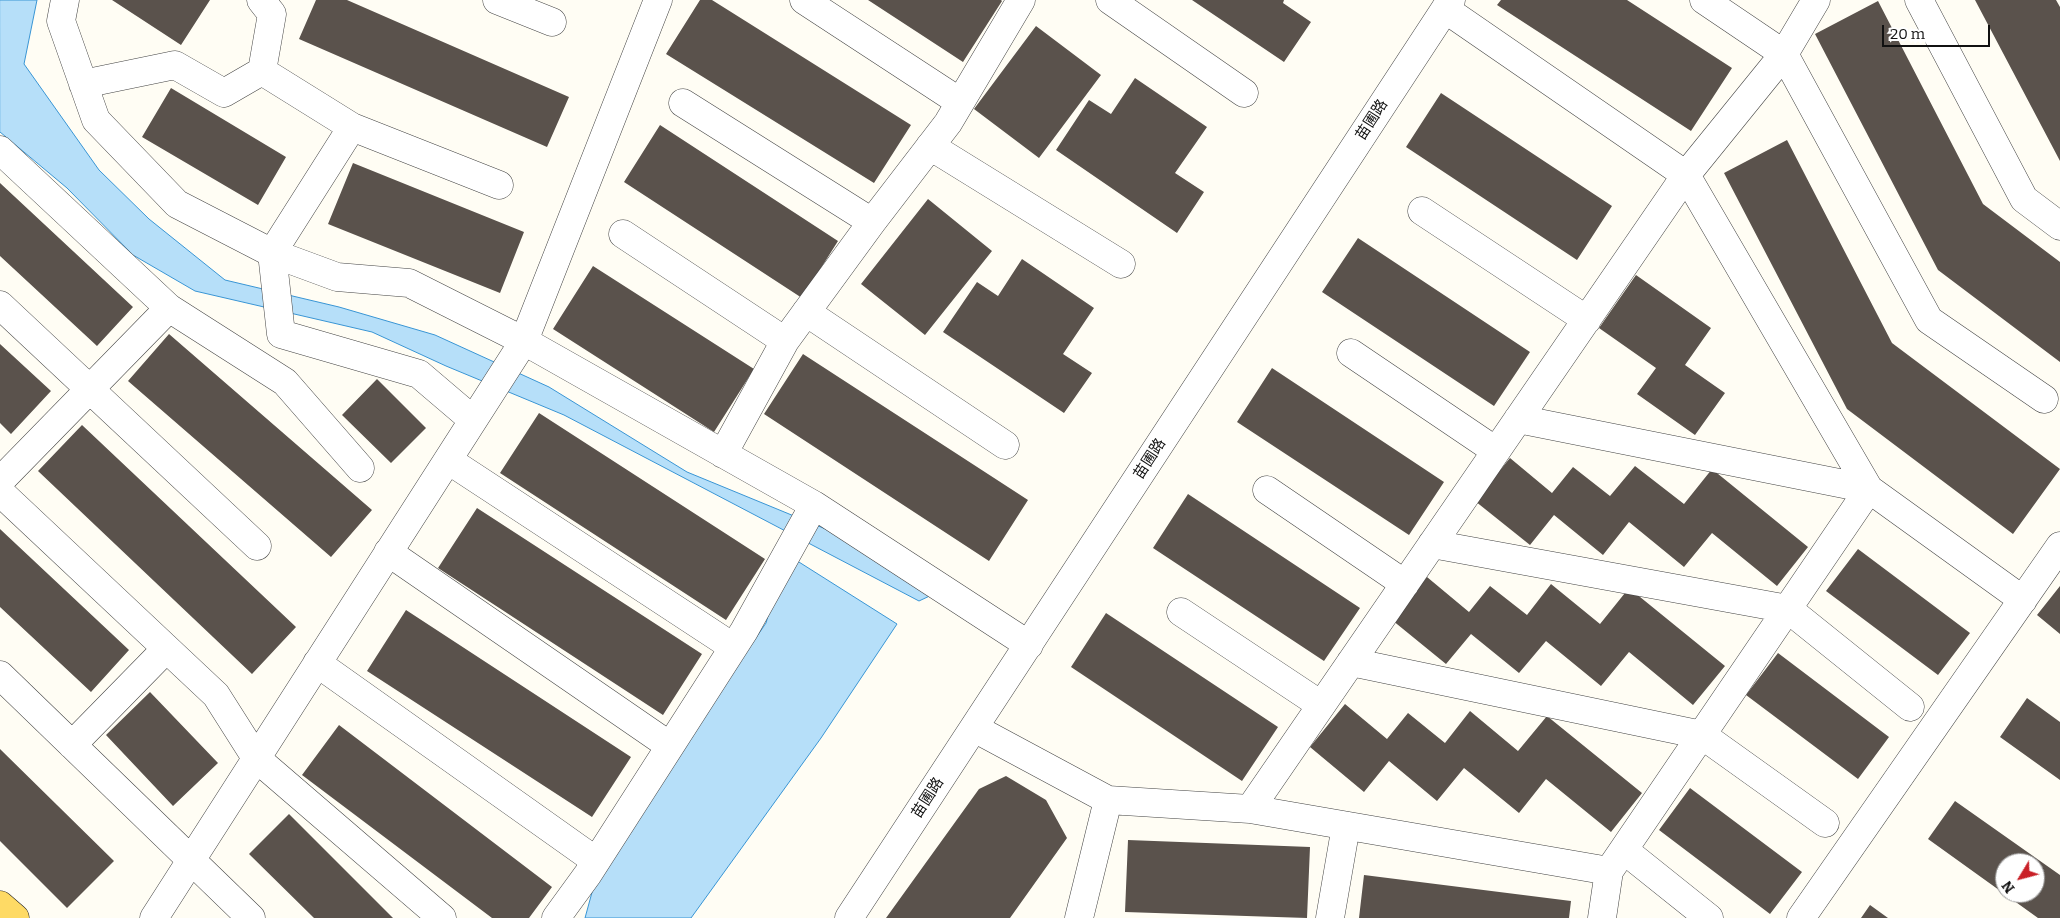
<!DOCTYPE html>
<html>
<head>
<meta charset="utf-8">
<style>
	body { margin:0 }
	#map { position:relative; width:2060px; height:918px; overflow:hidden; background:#fffdf4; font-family:Bitter,serif }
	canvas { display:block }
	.north { position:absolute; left:1995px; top:853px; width:50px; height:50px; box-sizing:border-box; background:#fff; border:1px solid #a0a0a0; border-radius:50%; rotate:233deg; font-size:14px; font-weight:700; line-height:20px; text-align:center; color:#111 }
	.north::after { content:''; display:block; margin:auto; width:18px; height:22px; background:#c92027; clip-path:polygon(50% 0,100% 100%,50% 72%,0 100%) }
	.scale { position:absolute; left:1882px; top:25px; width:108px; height:22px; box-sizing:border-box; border:2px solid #111; border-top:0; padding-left:6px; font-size:15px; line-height:18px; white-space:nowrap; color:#111; -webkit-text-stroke:4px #fff; paint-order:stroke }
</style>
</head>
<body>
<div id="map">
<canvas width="2060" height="918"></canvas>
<div class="north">N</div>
<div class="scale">20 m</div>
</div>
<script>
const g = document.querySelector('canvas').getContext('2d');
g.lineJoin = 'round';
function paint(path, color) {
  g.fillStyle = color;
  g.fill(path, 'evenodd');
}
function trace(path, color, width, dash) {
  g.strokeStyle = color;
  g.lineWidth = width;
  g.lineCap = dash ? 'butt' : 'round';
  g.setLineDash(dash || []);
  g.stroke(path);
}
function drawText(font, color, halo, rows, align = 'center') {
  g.font = font + ' Bitter,"Noto Sans SC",serif';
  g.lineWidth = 5;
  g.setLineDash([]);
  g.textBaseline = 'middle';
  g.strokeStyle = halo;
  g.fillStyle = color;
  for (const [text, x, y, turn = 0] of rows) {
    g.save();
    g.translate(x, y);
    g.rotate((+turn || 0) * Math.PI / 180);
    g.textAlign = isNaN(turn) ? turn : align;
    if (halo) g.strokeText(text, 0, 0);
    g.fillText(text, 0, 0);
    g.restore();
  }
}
const water = new Path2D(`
	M 0,0 L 37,0 L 24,64 L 99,170 L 149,219 L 225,280 L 339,307 L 435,335 L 549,387 L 687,472 L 957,583 L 919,601 L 564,415 L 446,366 L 372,332 L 195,291 L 133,255 L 67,188 L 0,132 Z
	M 791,557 L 897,624 L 821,738 L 691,918 L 585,918 L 603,852 L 734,670 L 766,623 L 774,595 Z`);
const building = new Path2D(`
	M 112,0 L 210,0 L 181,45 Z
	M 316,0 L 347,0 L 569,97 L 547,147 L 299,39 Z
	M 700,0 L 712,0 L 911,125 L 874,183 L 666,54 Z
	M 868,0 L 1001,0 L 1002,1 L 963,62 Z
	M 1192,0 L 1284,0 L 1283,3 L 1311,22 L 1284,62 Z
	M 1501,0 L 1627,0 L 1732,68 L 1691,131 L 1497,5 Z
	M 1975,0 L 2056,0 L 2060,7 L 2060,161 Z
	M 1878,1 L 1983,204 L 2060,262 L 2060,362 L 1938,270 L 1815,34 Z
	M 1036,26 L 1101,75 L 1039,158 L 974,109 Z
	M 1135,78 L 1207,127 L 1175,173 L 1204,192 L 1177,233 L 1056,150 L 1089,100 L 1111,114 Z
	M 171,88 L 286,157 L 258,205 L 142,137 Z
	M 1441,93 L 1612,206 L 1577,260 L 1406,147 Z
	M 660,125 L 838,241 L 802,298 L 624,182 Z
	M 1787,140 L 1892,343 L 2060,469 L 2013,534 L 1847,409 L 1724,173 Z
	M 353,163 L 524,232 L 500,293 L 328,224 Z
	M 0,183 L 133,307 L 97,346 L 0,256 Z
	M 928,199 L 992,251 L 925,335 L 861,284 Z
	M 1358,238 L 1530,352 L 1494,406 L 1322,292 Z
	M 1022,259 L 1094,308 L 1063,354 L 1092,373 L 1064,413 L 943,332 L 977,282 L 998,296 Z
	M 593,266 L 754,369 L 714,432 L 553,329 Z
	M 1636,275 L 1711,328 L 1685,365 L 1725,393 L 1695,435 L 1637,394 L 1656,368 L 1599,328 Z
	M 169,334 L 372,510 L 331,557 L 128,381 Z
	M 0,344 L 51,391 L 11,434 L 0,423 Z
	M 803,354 L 1028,500 L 989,561 L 764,414 Z
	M 1272,368 L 1444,482 L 1409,535 L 1237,422 Z
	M 377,379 L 426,428 L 391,463 L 342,415 Z
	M 539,413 L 765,559 L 726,620 L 500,473 Z
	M 82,425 L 296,627 L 252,674 L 38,471 Z
	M 1510,458 L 1552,493 L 1573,467 L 1610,496 L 1635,466 L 1684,504 L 1712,469 L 1808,547 L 1777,586 L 1712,533 L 1684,567 L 1629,522 L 1603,555 L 1554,515 L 1530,545 L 1475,501 Z
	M 1188,494 L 1360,608 L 1324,661 L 1153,548 Z
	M 477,508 L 702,654 L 663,715 L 438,568 Z
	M 0,529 L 129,650 L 91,692 L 0,607 Z
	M 1858,549 L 1970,633 L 1938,675 L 1826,591 Z
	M 1427,577 L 1469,612 L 1490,586 L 1527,615 L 1551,584 L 1600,624 L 1629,588 L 1725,666 L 1693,705 L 1629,652 L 1601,686 L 1546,641 L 1519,673 L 1471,634 L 1446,664 L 1392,620 Z
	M 2060,586 L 2060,634 L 2037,615 Z
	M 406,610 L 631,757 L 592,817 L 367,671 Z
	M 1106,613 L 1278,727 L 1242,781 L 1071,667 Z
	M 1778,653 L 1889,737 L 1858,779 L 1746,695 Z
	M 150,692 L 218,763 L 173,806 L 106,735 Z
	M 2027,698 L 2060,722 L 2060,780 L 2000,737 Z
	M 1345,704 L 1387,739 L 1408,713 L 1445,743 L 1470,711 L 1518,751 L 1547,716 L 1642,793 L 1611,832 L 1546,779 L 1519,813 L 1464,768 L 1437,801 L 1389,761 L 1364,792 L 1310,747 Z
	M 339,725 L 552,887 L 529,918 L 492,918 L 302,775 Z
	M 0,749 L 114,861 L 67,908 L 0,841 Z
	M 1006,776 L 1046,800 L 1067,838 L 1010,918 L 886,918 L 979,789 Z
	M 1690,788 L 1802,872 L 1770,914 L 1659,830 Z
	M 1955,801 L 2060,875 L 2060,918 L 2038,918 L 1928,839 ZM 2005,863 L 2035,863 L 2035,893 L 2005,893 Z
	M 289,814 L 393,918 L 314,918 L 249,854 Z
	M 1128,840 L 1310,847 L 1307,918 L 1125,912 Z
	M 1364,875 L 1571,901 L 1569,918 L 1359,918 Z
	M 1870,905 L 1888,918 L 1861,918 Z`);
const minor = new Path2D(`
	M 65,0 L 61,21 L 96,120 L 177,204 L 272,253 L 337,277 L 409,283 L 524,341 L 814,505 L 1029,645
	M 261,0 L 272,14 L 262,71
	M 497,0 L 552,22
	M 804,0 L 960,102
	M 1110,0 L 1244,93
	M 1704,0 L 1784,54 L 1929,320 L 2044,399
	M 1919,0 L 2024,199 L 2060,226
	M 1445,9 L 1686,175 L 1869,489 L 2023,600
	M 83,84 L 175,65 L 224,93 L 262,71 L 352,127 L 499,185
	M 683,103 L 872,222
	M 352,127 L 272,253 L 281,334 L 419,374 L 473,420
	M 930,146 L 1121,264
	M 0,150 L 169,308 L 285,382 L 360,468
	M 1422,211 L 1587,320
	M 623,234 L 785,341
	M 0,305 L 257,546
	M 806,312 L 1005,445
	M 1351,353 L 1496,451
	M 1518,419 L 1869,489 L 1609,871 L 1602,918
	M 723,454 L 785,341 L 872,222 L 948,123 L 1021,0
	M 448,460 L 733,647
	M 0,481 L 169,308
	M 1267,490 L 1405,584
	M 0,492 L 216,695 L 256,758 L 442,918
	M 1432,544 L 1788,609 L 1910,707
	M 388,552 L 670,746
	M 1181,612 L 1321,705
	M 1351,662 L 1702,735 L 1825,823
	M 317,663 L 596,861
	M 0,675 L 251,918
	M 974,728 L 1108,800 L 1250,809 L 1609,871
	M 72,745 L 166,649
	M 1250,809 L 1686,175 L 1784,54 L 1816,0
	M 1624,850 L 1709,918
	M 154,918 L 524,341 L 658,0
	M 556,918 L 588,874 L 744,631 L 814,505
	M 849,918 L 1451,0
	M 1079,918 L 1108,800
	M 1330,918 L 1346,826
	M 1801,918 L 2060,546`);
const major = new Path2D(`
	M 0,905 L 15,918`);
const streetNames = [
	["苗圃路",1372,120,-57],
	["苗圃路",1150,459,-57],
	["苗圃路",928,798,-57]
];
paint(water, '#b6dff9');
trace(water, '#3995d4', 1);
paint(building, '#5a524c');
trace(minor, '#444', 29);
trace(major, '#222', 29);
trace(minor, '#fff', 28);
trace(major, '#feda65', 28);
drawText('15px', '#111', '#fff', streetNames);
</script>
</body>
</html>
